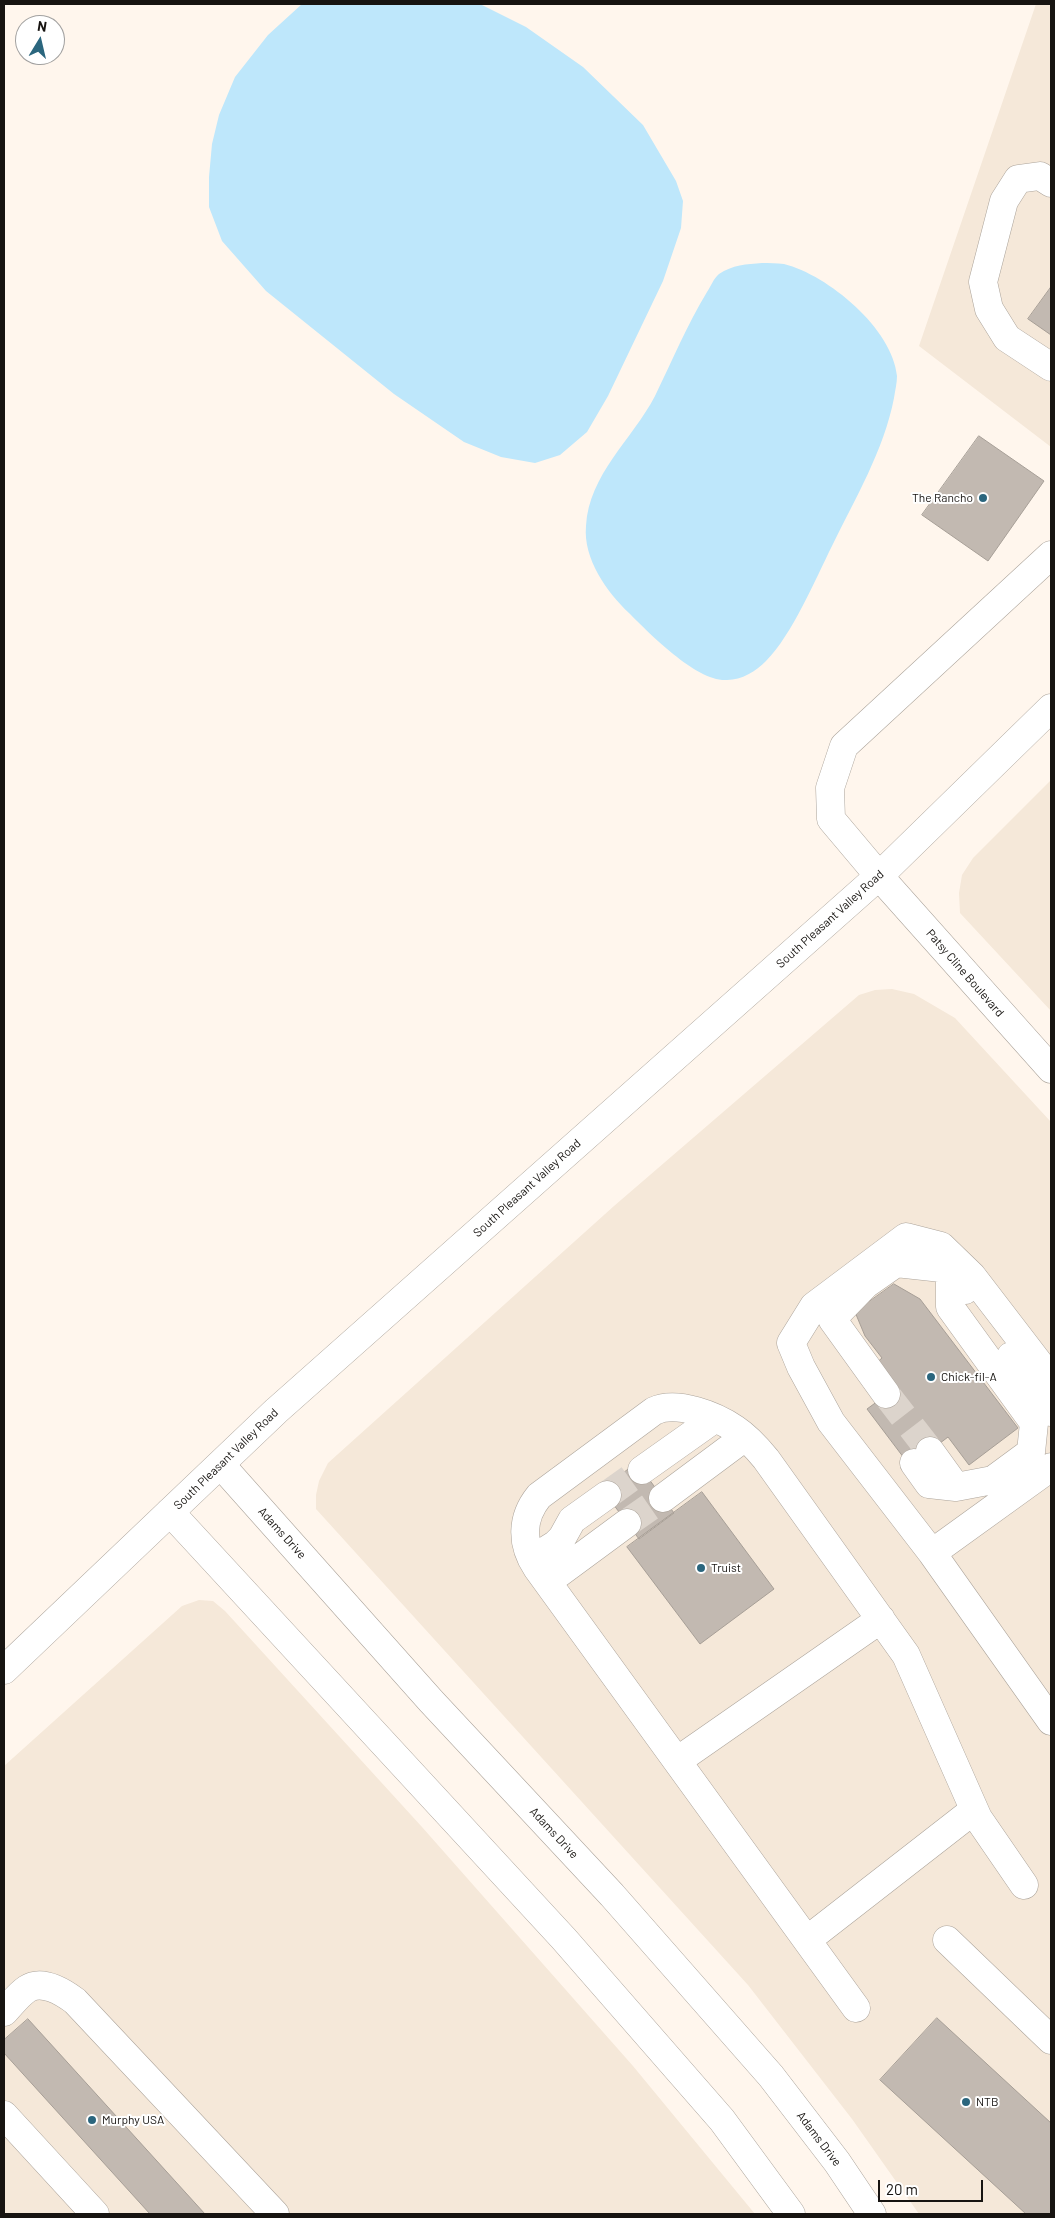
<!DOCTYPE html>
<html>
<head>
<meta charset="utf-8">
<style>
	body { margin:0 }
	#map { position:relative; width:1055px; height:2218px; overflow:hidden; background:#fff6ed; font-family:Barlow,sans-serif }
	canvas { display:block }
	.frame { position:absolute; inset:0; border:5px solid #171411; pointer-events:none }
	.north { position:absolute; left:15px; top:15px; width:50px; height:50px; box-sizing:border-box; background:#fff; border:1px solid #a2a1a0; border-radius:50%; rotate:9deg; font-size:14px; font-weight:700; line-height:20px; text-align:center; color:#171411 }
	.north::after { content:''; display:block; margin:auto; width:18px; height:22px; background:#2b667e; clip-path:polygon(50% 0,100% 100%,50% 72%,0 100%) }
	.scale { position:absolute; left:878px; top:2180px; width:105px; height:22px; box-sizing:border-box; border:2px solid #171411; border-top:0; padding-left:6px; font-size:15px; line-height:18px; white-space:nowrap; color:#171411; -webkit-text-stroke:4px #fff; paint-order:stroke }
</style>
</head>
<body>
<div id="map">
<canvas width="1055" height="2218"></canvas>
<div class="frame"></div>
<div class="north">N</div>
<div class="scale">20 m</div>
</div>
<script>
const g = document.querySelector('canvas').getContext('2d');
g.lineJoin = 'round';
function paint(path, color) {
  g.fillStyle = color;
  g.fill(path, 'evenodd');
}
function trace(path, color, width, dash) {
  g.strokeStyle = color;
  g.lineWidth = width;
  g.lineCap = dash ? 'butt' : 'round';
  g.setLineDash(dash || []);
  g.stroke(path);
}
function drawText(font, color, halo, rows, align = 'center') {
  g.font = font + ' Barlow,sans-serif';
  g.lineWidth = 4;
  g.setLineDash([]);
  g.textBaseline = 'middle';
  g.strokeStyle = halo;
  g.fillStyle = color;
  for (const [text, x, y, turn = 0] of rows) {
    g.save();
    g.translate(x, y);
    g.rotate((+turn || 0) * Math.PI / 180);
    g.textAlign = isNaN(turn) ? turn : align;
    if (halo) g.strokeText(text, 0, 0);
    g.fillText(text, 0, 0);
    g.restore();
  }
}
const built = new Path2D(`
	M 1036,4 L 1051,4 L 1051,447 L 919,346 Z
	M 1051,780 L 1051,1011 L 960,913 L 959,893 L 962,875 L 973,858 Z
	M 892,989 L 914,994 L 955,1018 L 1051,1122 L 1051,2214 L 919,2214 L 852,2119 L 748,1985 L 316,1509 L 316,1495 L 319,1481 L 328,1463 L 614,1206 L 859,995 L 875,990 Z
	M 199,1600 L 213,1601 L 225,1611 L 422,1827 L 633,2066 L 755,2214 L 4,2214 L 4,1766 L 182,1606 Z`);
const water = new Path2D(`
	M 302,4 L 480,4 L 526,27 L 583,67 L 643,125 L 676,181 L 683,201 L 681,228 L 663,281 L 608,396 L 587,432 L 560,455 L 535,463 L 501,457 L 464,442 L 394,394 L 266,291 L 222,241 L 209,207 L 209,177 L 212,144 L 219,115 L 235,77 L 268,35 Z
	M 762,263 C 769,263 777,263 784,264 C 828,275 893,329 897,376 C 897,383 895,391 894,398 C 884,450 855,499 832,546 C 815,580 792,635 766,661 C 756,671 742,680 727,680 C 697,682 650,634 629,613 C 607,592 583,559 586,526 C 589,474 632,440 655,396 C 672,361 687,325 707,292 C 711,286 714,278 719,274 C 732,265 747,264 762,263 Z`);
const building = new Path2D(`
	M 1051,287 L 1051,335 L 1028,319 Z
	M 979,436 L 1044,481 L 988,561 L 922,515 Z
	M 894,1284 L 920,1299 L 1018,1428 L 969,1465 L 948,1437 L 910,1466 L 867,1409 L 893,1390 L 874,1365 L 882,1358 L 865,1336 L 855,1312 Z
	M 637,1463 L 674,1513 L 639,1539 L 602,1489 Z
	M 702,1492 L 774,1589 L 700,1644 L 627,1547 Z
	M 937,2018 L 1051,2123 L 1051,2214 L 1026,2214 L 880,2080 Z
	M 28,2019 L 107,2106 L 205,2214 L 150,2214 L 4,2053 L 4,2040 Z`);
const minorTunnel = new Path2D(`
	M 886,1394 L 930,1451
	M 607,1495 L 642,1470
	M 627,1523 L 663,1498`);
const minor = new Path2D(`
	M 1051,183 L 1040,176 L 1018,179 L 1004,201 L 983,282 L 989,309 L 1007,338 L 1051,367
	M 1051,555 L 844,746 L 830,788 L 831,819 L 879,876 L 1051,1069
	M 1011,1356 L 1051,1412
	M 1051,1379 L 972,1276 L 941,1246 L 906,1237 L 814,1306 L 791,1343 L 801,1367 L 831,1422 L 932,1553 L 1051,1721
	M 886,1394 L 832,1319 L 866,1284 L 896,1263 L 942,1268 L 965,1290
	M 930,1451 L 956,1487 L 993,1480 L 1031,1452 L 1034,1423 L 950,1307 L 950,1276
	M 914,1463 L 929,1484 L 956,1487
	M 221,1465 L 431,1701 L 612,1895 L 771,2076 L 837,2162 L 872,2214
	M 642,1470 L 714,1419
	M 663,1498 L 745,1437
	M 170,1512 L 564,1939 L 722,2120 L 791,2214
	M 932,1553 L 1051,1467
	M 532,1559 L 556,1544 L 562,1538 L 572,1520 L 607,1495
	M 547,1582 L 627,1523
	M 677,1761 L 881,1619
	M 807,1940 L 974,1810
	M 947,1940 L 1051,2040
	M 856,2008 L 537,1568 C 521,1544 521,1518 539,1496 L 654,1411 C 677,1400 716,1416 735,1429 C 747,1437 757,1448 766,1459 L 906,1655 L 978,1818 L 1024,1885
	M 4,2012 C 11,2005 18,1995 27,1989 C 42,1979 63,1992 75,2001 L 275,2214
	M 4,2115 L 95,2214`);
const major = new Path2D(`
	M 4,1670 L 276,1411 L 879,876 L 1051,708`);
const markers = [
	[983,498,5,"#2b667e"],
	[931,1377,5,"#2b667e"],
	[701,1568,5,"#2b667e"],
	[966,2102,5,"#2b667e"],
	[92,2120,5,"#2b667e"]
];
const poiNames = [
	["The Rancho",973,498,"right"],
	["Chick-fil-A",941,1377],
	["Truist",711,1568],
	["NTB",976,2102],
	["Murphy USA",102,2120]
];
const streetNames = [
	["South Pleasant Valley Road",830,919,-42],
	["Patsy Cline Boulevard",965,973,49],
	["South Pleasant Valley Road",527,1188,-42],
	["South Pleasant Valley Road",226,1459,-44],
	["Adams Drive",282,1533,48],
	["Adams Drive",554,1833,47],
	["Adams Drive",819,2139,53]
];
paint(built, '#f5e8d9');
paint(water, '#bee7fb');
paint(building, '#c2b9b1');
trace(building, '#a79f97', 1);
trace(minorTunnel, '#dcd4cc', 28, [28, 14]);
trace(minor, '#aca49b', 29);
trace(major, '#aca49b', 29);
trace(minor, '#fff', 28);
trace(major, '#fff', 28);
for (const [x, y, r, color] of markers) {
  const dot = new Path2D();
  dot.arc(x, y, r, 0, 2 * Math.PI);
  g.fillStyle = color;
  g.fill(dot);
  trace(dot, '#fff', 2);
}
drawText('12px', '#171411', '#fff', poiNames, 'left');
drawText('12px', '#171411', '#fff', streetNames);
</script>
</body>
</html>
